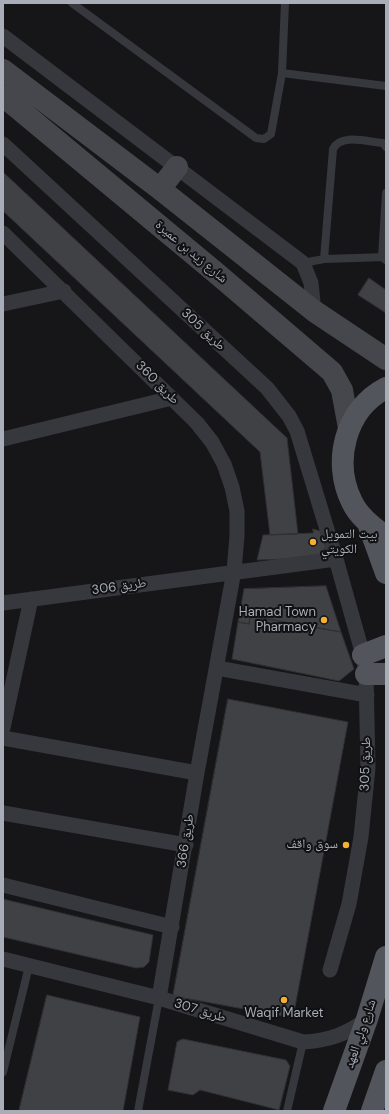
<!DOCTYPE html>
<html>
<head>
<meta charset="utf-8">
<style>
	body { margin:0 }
	#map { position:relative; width:389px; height:1114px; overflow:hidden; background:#161618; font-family:"DM Sans",sans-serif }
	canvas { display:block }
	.frame { position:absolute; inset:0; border:4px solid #a8adb8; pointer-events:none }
</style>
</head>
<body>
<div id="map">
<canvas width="389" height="1114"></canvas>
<div class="frame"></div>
</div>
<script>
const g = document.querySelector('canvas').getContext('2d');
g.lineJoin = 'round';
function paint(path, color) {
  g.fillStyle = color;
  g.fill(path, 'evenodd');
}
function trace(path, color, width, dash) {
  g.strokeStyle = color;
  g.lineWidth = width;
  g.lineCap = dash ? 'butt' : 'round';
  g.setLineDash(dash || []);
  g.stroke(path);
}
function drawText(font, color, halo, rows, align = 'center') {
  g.font = font + ' "DM Sans","Noto Naskh Arabic",sans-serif';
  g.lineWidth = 4;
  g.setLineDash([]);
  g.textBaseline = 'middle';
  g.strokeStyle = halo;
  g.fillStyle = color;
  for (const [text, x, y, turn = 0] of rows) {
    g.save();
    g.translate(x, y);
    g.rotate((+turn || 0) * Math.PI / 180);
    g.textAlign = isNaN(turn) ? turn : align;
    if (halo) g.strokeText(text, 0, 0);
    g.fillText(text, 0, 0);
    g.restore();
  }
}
const building = new Path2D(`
	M 3,172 L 287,438 L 298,534 L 270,535 L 260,452 L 3,211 Z
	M 369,278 L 386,290 L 386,313 L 358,295 Z
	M 313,529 L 320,531 L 326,547 L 320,555 L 315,558 L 257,560 L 263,535 L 313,533 Z
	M 326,586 L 341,632 L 250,616 L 249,624 L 238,622 L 244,589 Z
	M 250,616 L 341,632 L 354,669 L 339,681 L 232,659 L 238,622 L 249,624 Z
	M 228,699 L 348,722 L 293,1018 L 173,996 Z
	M 3,899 L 153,935 L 149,962 L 144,967 L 136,968 L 3,937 Z
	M 47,995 L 140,1017 L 123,1111 L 19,1111 Z
	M 183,1039 L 286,1060 L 290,1066 L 279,1110 L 200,1090 L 193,1095 L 168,1090 L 177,1042 Z`);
const lane = new Path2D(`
	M 72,3 L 256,138 L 264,139 L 271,134 L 282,73 L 285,3
	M 282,73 L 386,86
	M 324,259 L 333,149 C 341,133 367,142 383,143 L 386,147
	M 386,260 L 382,257 L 386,193
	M 303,263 L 324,259 L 386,257
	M 3,1072 L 29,966
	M 138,1111 L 159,998
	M 287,1111 L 303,1042`);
const street = new Path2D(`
	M 3,36 L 303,263 L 311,283 L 314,311
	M 3,144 L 267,388 L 289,416 L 297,431 L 336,559 L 363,655 L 366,674 L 368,768 L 361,837 L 349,904 L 330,970
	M 3,233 L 197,423 L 212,442 L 224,464 L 232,487 L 237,511 L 237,536 L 234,571 L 197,773 L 159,998
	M 3,304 L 64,291
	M 3,439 L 172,398
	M 3,603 L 336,559
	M 217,668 L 367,695
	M 3,728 L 31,599
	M 3,738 L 197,773
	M 3,813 L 186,845
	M 3,885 L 172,927
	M 3,959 L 159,998 L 303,1042 C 328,1041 347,1034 367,1019`);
const secondary = new Path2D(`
	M 3,70 L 160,189 L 314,311 L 386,359
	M 3,96 L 215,272 L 332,372 L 342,390 L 349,428
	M 160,189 L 177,167`);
const primary = new Path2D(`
	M 386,388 C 345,409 332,462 352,502 C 359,517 373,527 386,537
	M 368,523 L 386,573
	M 363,655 L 386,646
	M 366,674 L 386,674
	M 334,1111 L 367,1019 L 386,957
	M 372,1111 L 386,1071`);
const markers = [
	[313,542,4,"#f2b134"],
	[324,620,4,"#f2b134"],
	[346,845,4,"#f2b134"],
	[284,1000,4,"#f2b134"]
];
const streetNames = [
	["شارع زيد بن عميرة",191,252,40],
	["طريق 305",203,330,43],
	["طريق 360",157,383,45],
	["طريق 306",119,587,-8],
	["طريق 305",366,764,-88],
	["طريق 366",186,841,-81],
	["طريق 307",200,1011,17],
	["شارع ولي العهد",361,1034,-71]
];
const poiNames = [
	["بيت التمويل",321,535,"left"],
	["الكويتي",321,550,"left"],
	["Hamad Town",316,613],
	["Pharmacy",316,628],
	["سوق واقف",338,845],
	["Waqif Market",284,1014,"center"]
];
paint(building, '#404145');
trace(building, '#303034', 1);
trace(lane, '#37383d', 8);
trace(street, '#37383d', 15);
trace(secondary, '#45474d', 22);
trace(primary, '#53555c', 22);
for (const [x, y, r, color] of markers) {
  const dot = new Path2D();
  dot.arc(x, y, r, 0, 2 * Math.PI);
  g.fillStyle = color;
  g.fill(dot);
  trace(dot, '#111113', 1.5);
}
drawText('13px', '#a8adb8', '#111113', streetNames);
drawText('13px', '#a8adb8', '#111113', poiNames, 'right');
</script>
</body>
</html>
